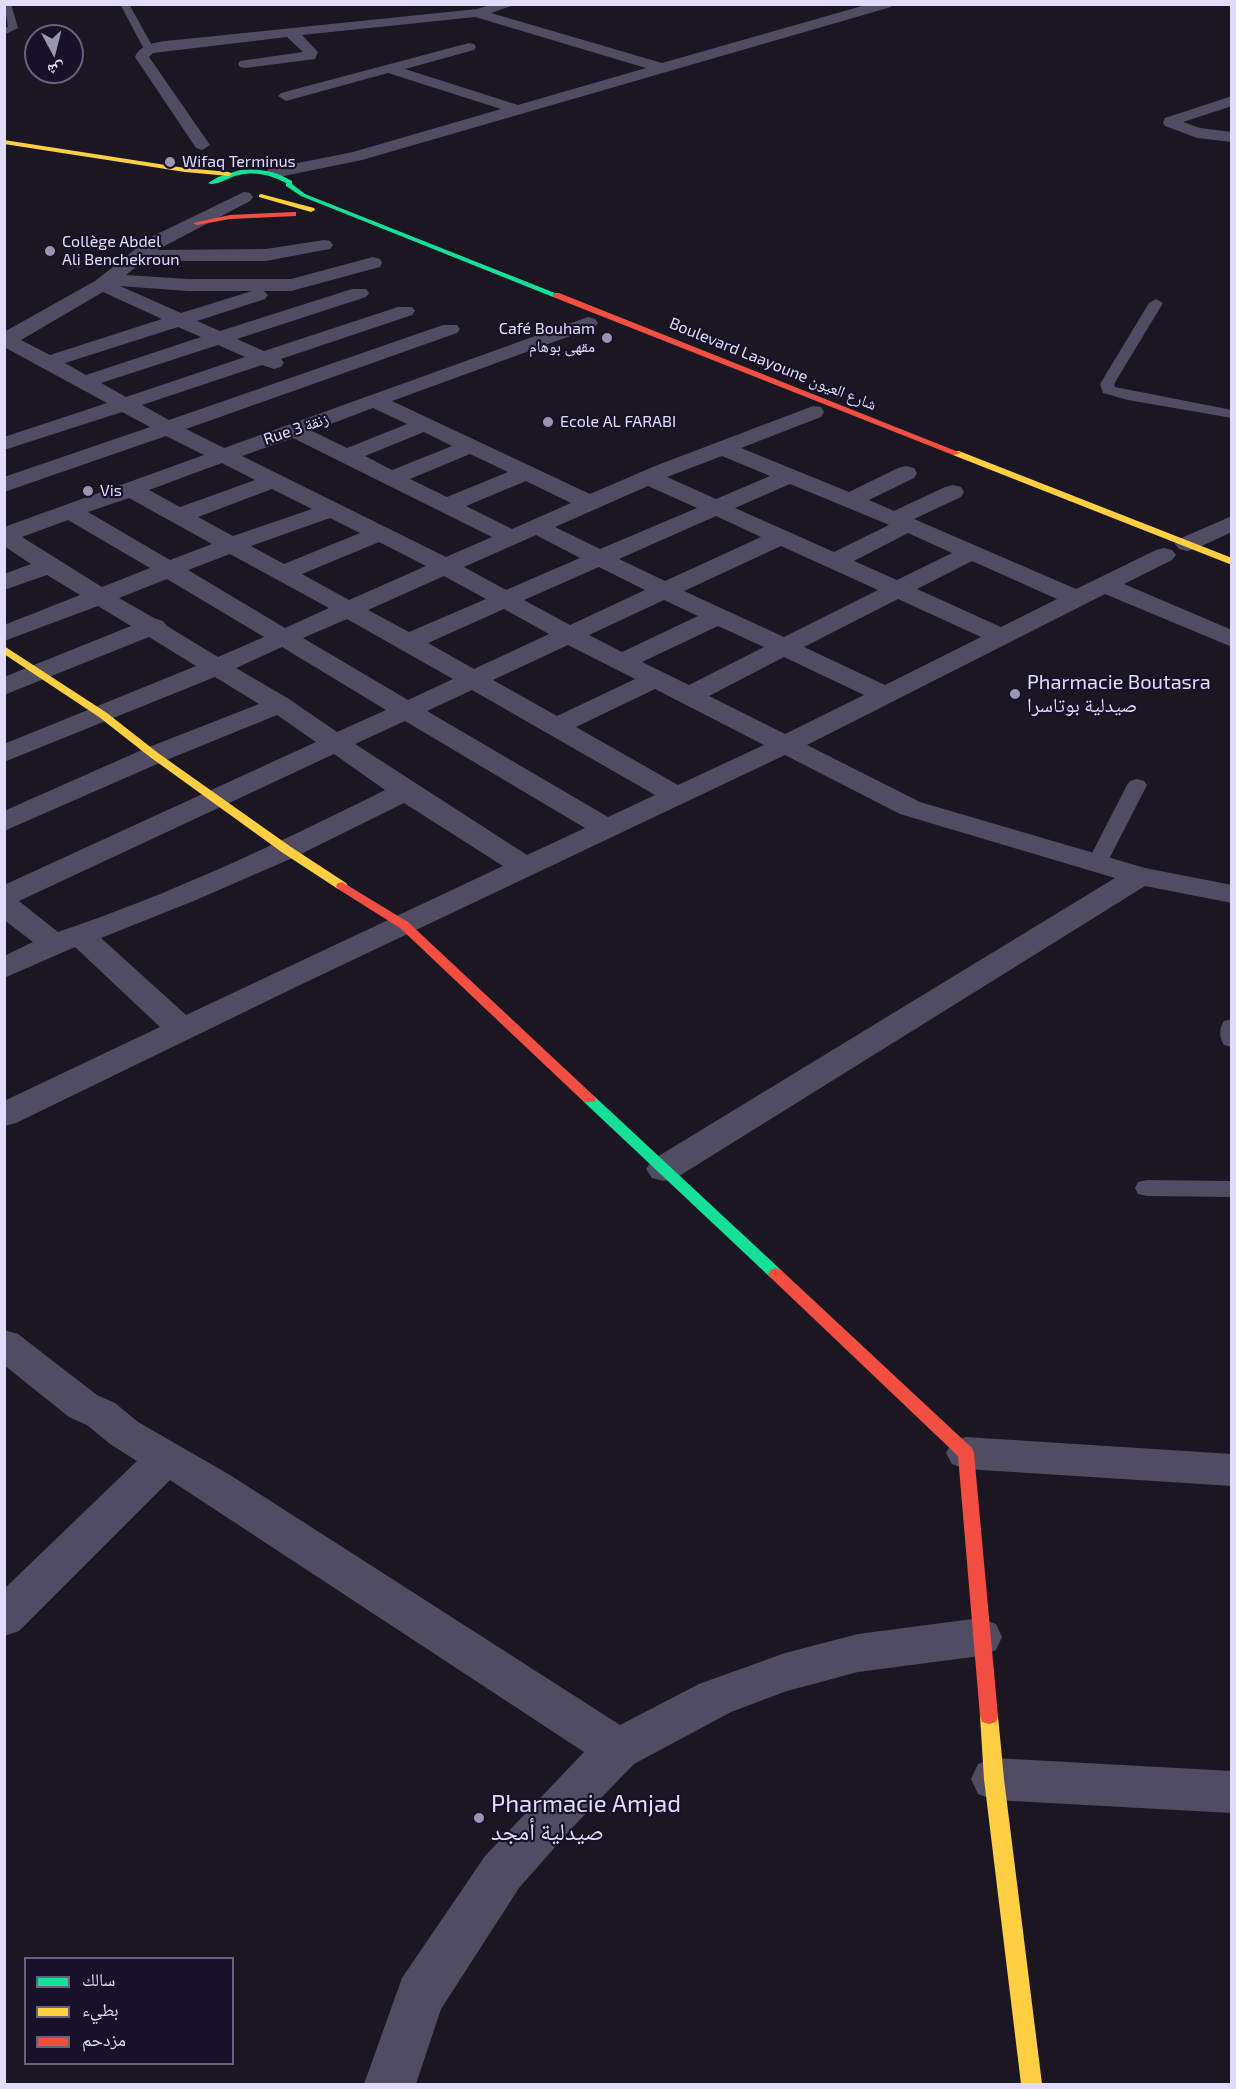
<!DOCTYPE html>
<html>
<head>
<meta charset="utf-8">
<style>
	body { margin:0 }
	#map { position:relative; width:1236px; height:2089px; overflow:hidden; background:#1a1723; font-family:"Exo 2","Noto Naskh Arabic",sans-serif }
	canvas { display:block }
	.frame { position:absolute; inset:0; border:6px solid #e1dbfc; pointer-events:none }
	.legend { position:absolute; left:24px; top:1957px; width:210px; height:108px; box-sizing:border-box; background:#171228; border:2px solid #68627d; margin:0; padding:8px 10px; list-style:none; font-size:18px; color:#e1dbfc }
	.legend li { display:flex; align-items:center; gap:12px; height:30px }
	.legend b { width:30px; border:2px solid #68627d }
	.north { position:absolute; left:24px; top:24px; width:60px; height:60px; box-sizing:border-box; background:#171228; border:2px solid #68627d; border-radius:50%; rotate:173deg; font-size:16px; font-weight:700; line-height:24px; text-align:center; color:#e1dbfc }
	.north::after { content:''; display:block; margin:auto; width:21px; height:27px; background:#9b96b0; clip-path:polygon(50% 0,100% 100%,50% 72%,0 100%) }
</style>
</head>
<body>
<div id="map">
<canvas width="1236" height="2089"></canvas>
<div class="frame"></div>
<ul class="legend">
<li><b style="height:8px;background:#16e098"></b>سالك</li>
<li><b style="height:8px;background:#ffcf43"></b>بطيء</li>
<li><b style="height:8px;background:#f24e42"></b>مزدحم</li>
</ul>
<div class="north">ش</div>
</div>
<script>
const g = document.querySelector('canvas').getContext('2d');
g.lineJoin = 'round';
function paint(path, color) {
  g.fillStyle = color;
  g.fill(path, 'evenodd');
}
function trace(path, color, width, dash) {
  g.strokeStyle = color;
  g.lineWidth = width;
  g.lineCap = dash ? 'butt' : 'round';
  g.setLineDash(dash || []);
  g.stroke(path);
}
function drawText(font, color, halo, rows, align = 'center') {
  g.font = font + ' "Exo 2","Noto Naskh Arabic",sans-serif';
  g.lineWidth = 4.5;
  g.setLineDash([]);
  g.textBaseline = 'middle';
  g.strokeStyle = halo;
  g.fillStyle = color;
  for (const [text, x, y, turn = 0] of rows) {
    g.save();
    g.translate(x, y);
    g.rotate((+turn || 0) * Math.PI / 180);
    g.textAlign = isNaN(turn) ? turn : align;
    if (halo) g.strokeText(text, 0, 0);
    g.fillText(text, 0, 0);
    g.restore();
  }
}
const lane = new Path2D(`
	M 4,4 L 11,4 L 18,28 L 4,35 L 4,28 L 8,27 Z
	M 120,4 L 129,4 L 154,49 L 153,51 L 145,51 Z
	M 1156,299 L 1163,303 L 1114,384 L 1115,387 L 1232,410 L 1232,418 L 1128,400 L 1103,393 L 1100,384 L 1149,303 Z
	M 1137,779 L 1144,781 L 1147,785 L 1107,863 L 1104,867 L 1090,867 L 1087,863 L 1127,785 L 1130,781 Z
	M 1232,1019 L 1232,1047 L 1224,1045 C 1219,1038 1219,1028 1224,1021 Z
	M 1147,1180 L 1232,1181 L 1232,1197 L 1147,1196 L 1138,1194 L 1135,1188 L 1138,1182 Z`);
const street = new Path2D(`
	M 493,4 L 517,4 L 491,13 L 662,63 L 869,4 L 892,4 L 891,7 L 362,160 L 274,178 L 266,173 L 268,169 L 353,152 L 501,109 L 388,73 L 286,101 L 278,96 L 281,93 L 469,43 L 474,44 L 476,47 L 474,50 L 405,69 L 518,105 L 646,68 L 475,17 L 302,35 L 318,52 L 315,59 L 245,68 L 240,67 L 238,64 L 240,61 L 303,52 L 287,37 L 153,53 L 149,57 L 210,145 L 202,150 L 196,148 L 135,57 C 141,40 170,41 186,39 L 477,9 Z
	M 1232,96 L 1232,106 L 1183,122 L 1200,128 L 1232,132 L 1232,142 L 1197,138 L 1165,126 L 1163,123 L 1165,118 Z
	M 244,192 L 250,193 L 253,197 L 250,201 L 157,250 L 266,249 L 324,240 L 330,241 L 333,245 L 330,249 L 324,250 L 266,261 L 143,261 L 126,275 L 188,279 L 291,279 L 373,257 L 380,259 L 382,263 L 380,267 L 291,291 L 264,291 L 268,295 L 265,299 L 197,321 L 220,331 L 352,289 L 366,289 L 369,293 L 366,297 L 237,339 L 264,351 L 398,307 L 412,307 L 415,311 L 412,315 L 281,359 L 284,363 L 281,367 L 274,369 L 262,365 L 142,405 L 169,420 L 443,325 L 457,325 L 460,329 L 457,333 L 186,429 L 224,448 L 588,317 L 595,319 L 598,323 L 595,327 L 392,401 L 590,494 L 655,466 L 813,406 L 821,407 L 824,412 L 821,417 L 741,448 L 849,492 L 898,468 L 906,466 L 914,468 L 917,473 L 914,478 L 869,500 L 894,511 L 945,487 L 953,485 L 961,487 L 964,492 L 961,497 L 914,519 L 1076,589 L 1156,550 L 1164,548 L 1172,550 L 1176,555 L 1172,560 L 1124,584 L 1232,630 L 1232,647 L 1105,594 L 807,745 L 920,802 L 1145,868 L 1232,885 L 1232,903 L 1145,886 L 676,1178 L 664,1181 L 652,1178 L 646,1169 L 652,1160 L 1115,878 L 900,814 L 785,755 L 300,985 L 16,1123 L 4,1126 L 4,1101 L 160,1027 L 75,947 L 4,978 L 4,956 L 33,942 L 4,920 L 4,885 L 316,742 L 277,715 L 164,761 L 4,831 L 4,811 L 144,749 L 259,704 L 215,677 L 4,762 L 4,744 L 196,666 L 149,637 L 4,695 L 4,677 L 131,626 L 98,606 L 4,641 L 4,625 L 80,595 L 47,575 L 4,590 L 4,574 L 31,564 L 4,546 L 4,527 L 204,455 L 166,436 L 4,492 L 4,477 L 150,427 L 122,412 L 4,450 L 4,437 L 107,403 L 4,347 L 4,332 L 95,281 L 151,237 ZM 120,286 L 188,291 L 252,291 L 181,313 ZM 103,292 L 162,319 L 50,355 L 21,340 ZM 178,327 L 201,337 L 86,375 L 65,363 ZM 218,345 L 245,357 L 126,397 L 101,383 ZM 373,408 L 407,424 L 347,448 L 312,431 ZM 424,432 L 452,446 L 392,470 L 365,456 ZM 293,438 L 492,537 L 446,557 L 242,456 ZM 470,454 L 508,472 L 447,497 L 410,479 ZM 722,456 L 770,476 L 716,499 L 667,477 ZM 222,463 L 255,480 L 180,507 L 149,490 ZM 526,481 L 571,503 L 512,529 L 466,506 ZM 790,484 L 887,524 L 889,525 L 834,552 L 735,508 ZM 648,486 L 697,508 L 600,549 L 555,527 ZM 272,489 L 312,509 L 233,536 L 198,517 ZM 129,498 L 212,544 L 170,560 L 88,512 ZM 716,516 L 761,537 L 665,581 L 619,559 ZM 330,518 L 360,533 L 284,564 L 251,546 ZM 68,520 L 150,568 L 102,587 L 22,537 ZM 908,533 L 952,553 L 897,580 L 854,561 ZM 536,535 L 580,558 L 506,590 L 464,567 ZM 379,542 L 426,566 L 349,600 L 302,574 ZM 781,546 L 878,590 L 784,637 L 684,591 ZM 230,554 L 329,608 L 285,628 L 188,570 ZM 972,561 L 1057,599 L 1001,627 L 917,589 ZM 599,567 L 645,590 L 570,625 L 524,600 ZM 444,576 L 486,599 L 409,632 L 368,610 ZM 167,579 L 264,637 L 218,657 L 167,626 L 163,621 L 154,618 L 119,598 ZM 898,599 L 981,637 L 885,685 L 804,647 ZM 664,600 L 698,616 L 622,652 L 589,635 ZM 504,609 L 549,634 L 474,669 L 428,643 ZM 347,619 L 453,679 L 408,700 L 303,638 ZM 718,626 L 764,647 L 689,685 L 642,662 ZM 568,645 L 635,679 L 557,716 L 493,680 ZM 282,647 L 386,710 L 337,732 L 289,699 L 236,668 ZM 784,657 L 864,695 L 785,734 L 709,696 ZM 655,689 L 764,745 L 678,785 L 576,727 ZM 472,690 L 655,795 L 608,817 L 427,711 ZM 405,721 L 585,828 L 527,855 L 355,744 ZM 334,754 L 385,790 C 279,843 171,894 58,932 L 19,901 ZM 404,803 L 503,866 L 186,1015 L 101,938 L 196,900 L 297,856 Z
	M 1232,516 L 1232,532 L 1195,549 L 1187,551 L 1179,549 L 1175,544 L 1179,539 Z
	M 4,1330 L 18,1334 L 97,1395 L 115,1403 L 138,1422 L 230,1475 L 620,1725 L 699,1684 L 785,1653 L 858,1634 L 980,1618 L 996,1624 L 1002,1637 L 996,1650 L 980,1656 L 858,1672 L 787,1691 L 731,1712 L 634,1764 L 570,1830 L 519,1888 L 441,2009 L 416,2084 L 364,2084 L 402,1978 L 485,1856 L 584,1752 L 170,1480 L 19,1631 L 4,1636 L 4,1589 L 137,1461 L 110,1444 L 87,1425 L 69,1417 L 4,1365 Z
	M 966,1437 L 1232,1454 L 1232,1486 L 966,1469 L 952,1464 L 946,1453 L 952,1442 Z
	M 994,1758 L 1232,1771 L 1232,1813 L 994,1800 L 978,1794 L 971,1779 L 978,1764 Z`);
const fast = new Path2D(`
	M 240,170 C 260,168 275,171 292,181 L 292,184 L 305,194 L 560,295 L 553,297 L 301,196 L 286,186 L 286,183 C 271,175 256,171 239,175 C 229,177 216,187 208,183 L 218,177 Z
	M 589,1094 L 594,1096 L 781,1270 L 784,1274 L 781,1278 L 771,1278 L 584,1102 L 582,1099 Z`);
const slow = new Path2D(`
	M 4,140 L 185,168 L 229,172 L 232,174 L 229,176 L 185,172 L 4,144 Z
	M 261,194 L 314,208 L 315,210 L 311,212 L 259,197 L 259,195 Z
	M 953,451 L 959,451 L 1232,558 L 1232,565 L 953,455 Z
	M 4,646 L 107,713 L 158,753 L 291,847 L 346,883 L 348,886 L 346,889 L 338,889 L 283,853 L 150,757 L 99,717 L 4,654 Z
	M 989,1708 L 996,1710 L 998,1716 L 1004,1779 L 1042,2084 L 1021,2084 L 984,1779 L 980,1716 L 982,1710 Z`);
const jam = new Path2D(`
	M 293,212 L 296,212 L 296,216 L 230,219 L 197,225 L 193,223 L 230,215 Z
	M 553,293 L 559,293 L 961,453 L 953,455 L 553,297 Z
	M 342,882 L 408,922 L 594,1096 L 596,1099 L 594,1102 L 584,1102 L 400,928 L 338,889 L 336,886 L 338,883 Z
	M 776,1268 L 781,1270 L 972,1448 L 974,1453 L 998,1716 L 996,1722 L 989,1724 L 982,1722 L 980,1716 L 958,1456 L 771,1278 L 768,1274 L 771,1270 Z`);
const markers = [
	[170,162,6,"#9b96b0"],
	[50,251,6,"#9b96b0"],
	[607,338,6,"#9b96b0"],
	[548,422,6,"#9b96b0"],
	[88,491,6,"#9b96b0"],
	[1015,694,6,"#9b96b0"],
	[479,1818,6,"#9b96b0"]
];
const farPoinames = [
	["Wifaq Terminus",182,162],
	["Collège Abdel",62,242],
	["Ali Benchekroun",62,260],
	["Café Bouham",595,329,"right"],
	["مقهى بوهام",595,347,"right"],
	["Ecole AL FARABI",560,422],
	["Vis",100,491]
];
const farStreetnames = [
	["Boulevard Laayoune شارع العيون",773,364,22],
	["Rue 3 زنقة",296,429,-19]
];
const poiNames = [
	["Pharmacie Boutasra",1027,682],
	["صيدلية بوتاسرا",1027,705]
];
const nearPoinames = [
	["Pharmacie Amjad",491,1804],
	["صيدلية أمجد",491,1832]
];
paint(lane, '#504d63');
paint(street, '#504d63');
paint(fast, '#16e098');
paint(slow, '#ffcf43');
paint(jam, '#f24e42');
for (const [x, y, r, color] of markers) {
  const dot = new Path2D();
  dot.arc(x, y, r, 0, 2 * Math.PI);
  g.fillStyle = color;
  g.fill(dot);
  trace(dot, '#171228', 2);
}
drawText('16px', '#e1dbfc', '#171228', farPoinames, 'left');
drawText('16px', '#e1dbfc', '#171228', farStreetnames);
drawText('20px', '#e1dbfc', '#171228', poiNames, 'left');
drawText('24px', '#e1dbfc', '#171228', nearPoinames, 'left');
</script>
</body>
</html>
